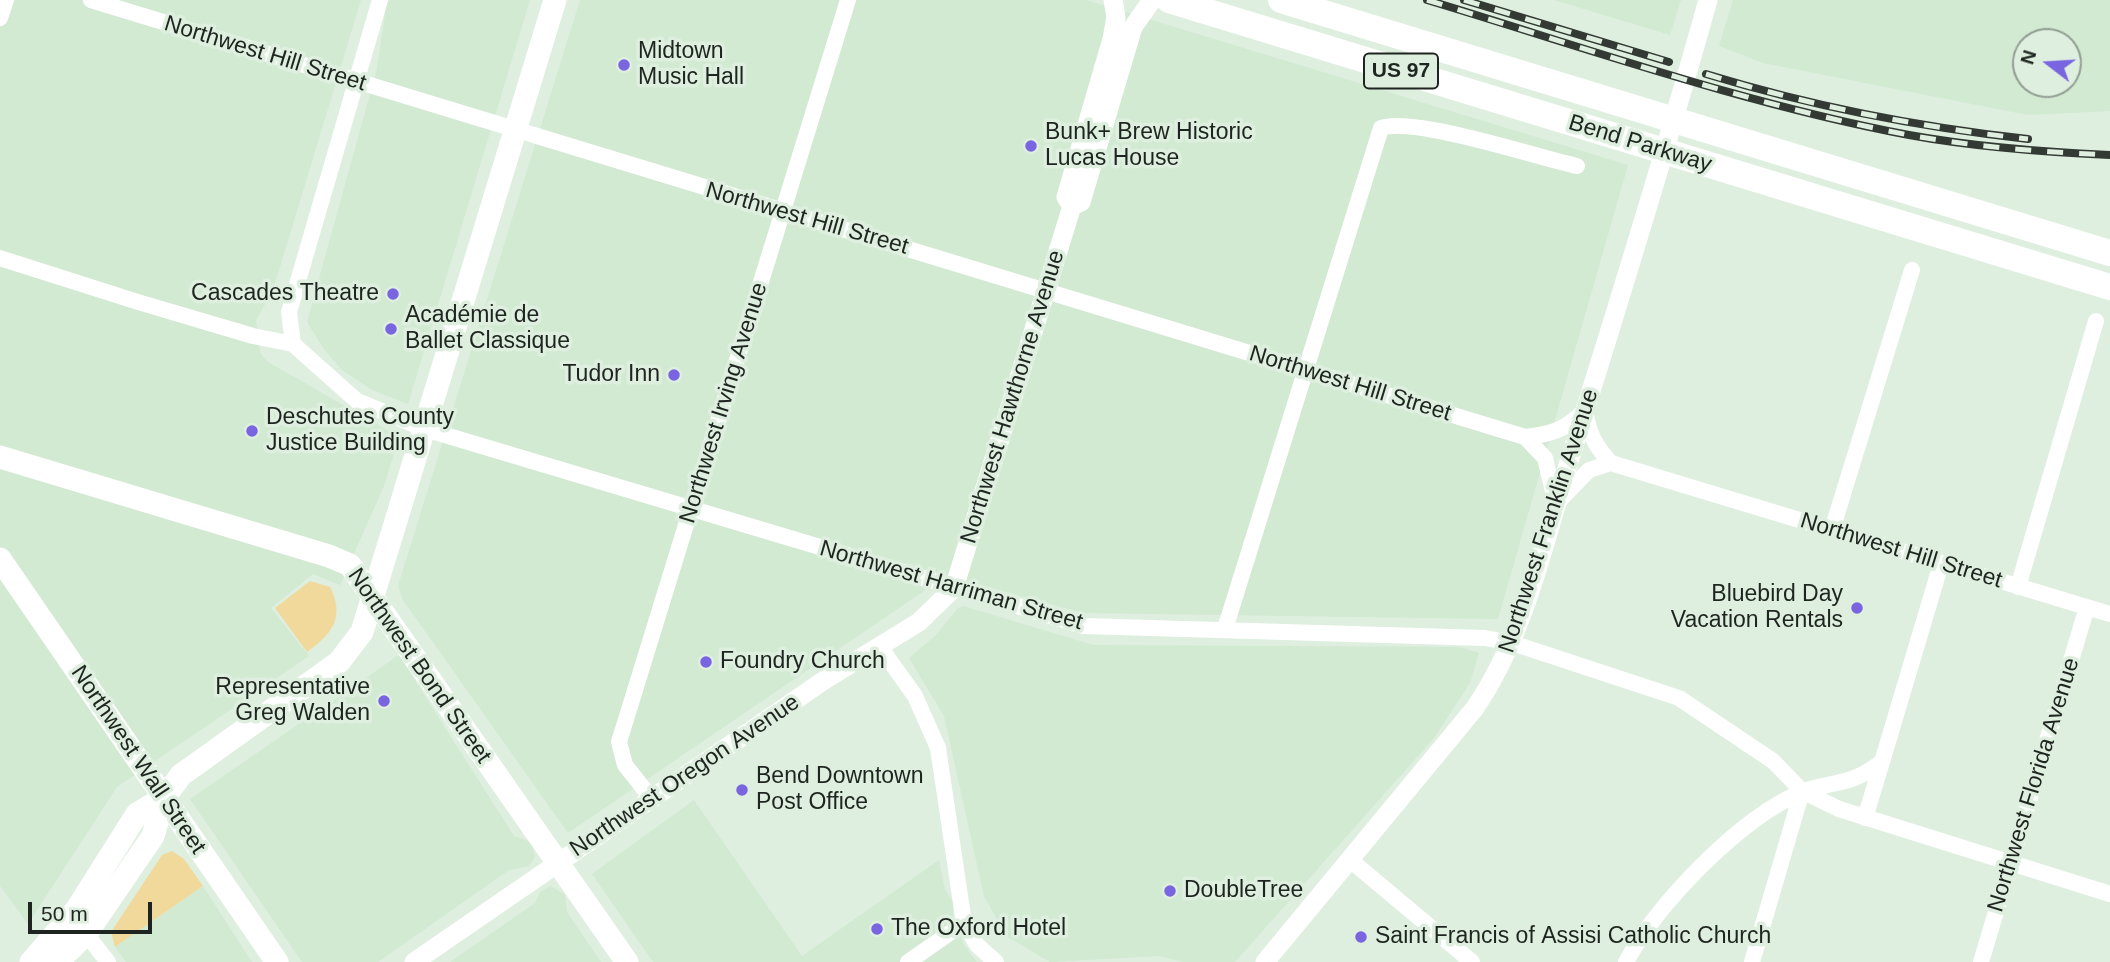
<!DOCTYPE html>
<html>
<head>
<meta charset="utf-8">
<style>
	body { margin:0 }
	#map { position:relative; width:2110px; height:962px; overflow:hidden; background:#deefdf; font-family:Arial,sans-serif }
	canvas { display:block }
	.north { position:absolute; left:2012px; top:28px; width:70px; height:70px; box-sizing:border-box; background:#deefdf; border:2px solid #919e92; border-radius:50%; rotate:287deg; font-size:19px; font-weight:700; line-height:28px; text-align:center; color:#1e241f }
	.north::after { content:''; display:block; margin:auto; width:24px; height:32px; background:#7a65e1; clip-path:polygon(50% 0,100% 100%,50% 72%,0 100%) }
	.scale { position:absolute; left:28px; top:902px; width:124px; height:32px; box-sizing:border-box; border:4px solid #1e241f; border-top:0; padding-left:9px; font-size:21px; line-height:24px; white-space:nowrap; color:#1e241f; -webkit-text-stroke:5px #deefdf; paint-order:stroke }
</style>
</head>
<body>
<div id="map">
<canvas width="2110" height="962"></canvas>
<div class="north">N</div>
<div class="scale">50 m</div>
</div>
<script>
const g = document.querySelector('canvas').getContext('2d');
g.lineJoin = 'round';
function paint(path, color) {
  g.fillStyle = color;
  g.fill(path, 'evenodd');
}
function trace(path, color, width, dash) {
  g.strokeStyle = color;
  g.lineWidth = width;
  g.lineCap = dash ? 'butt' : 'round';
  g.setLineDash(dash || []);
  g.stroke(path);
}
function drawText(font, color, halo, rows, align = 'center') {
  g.font = font + ' Arial,sans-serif';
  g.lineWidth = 7;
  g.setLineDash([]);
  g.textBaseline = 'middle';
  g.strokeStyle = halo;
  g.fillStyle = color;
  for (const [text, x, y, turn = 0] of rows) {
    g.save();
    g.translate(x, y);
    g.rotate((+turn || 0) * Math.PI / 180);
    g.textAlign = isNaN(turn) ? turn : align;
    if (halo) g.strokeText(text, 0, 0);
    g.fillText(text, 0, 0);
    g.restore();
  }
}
const built = new Path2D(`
	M 0,0 L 361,0 L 273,290 L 256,320 L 260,353 L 268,362 L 399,437 L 384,486 L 340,585 L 313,574 L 271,608 L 309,656 L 117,787 L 28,924 L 0,886 Z
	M 387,0 L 530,0 L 408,404 L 372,390 L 342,370 L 323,348 L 307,322 L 377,69 Z
	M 580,0 L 1086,0 L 1628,165 L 1498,619 L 1083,613 L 946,576 L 568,833 L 403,600 L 398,586 Z
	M 1554,0 L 1681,0 L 1670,35 Z
	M 1733,0 L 2110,0 L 2110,111 L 2028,115 L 1763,63 L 1719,46 ZM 2026,42 L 2068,42 L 2068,84 L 2026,84 Z
	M 963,606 L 1093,645 L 1459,647 L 1479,653 L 1470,683 L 1434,738 L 1235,962 L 1183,962 L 1159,956 L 1050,962 L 996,930 L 997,919 L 984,896 L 944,716 L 909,658 L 936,635 L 957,609 Z
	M 399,655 L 514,836 L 531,842 L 535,857 L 529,866 L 509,870 L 378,962 L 302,962 L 190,799 Z
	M 694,800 L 802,956 L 939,860 L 945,890 L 953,902 L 953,916 L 964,945 L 977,962 L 653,962 L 592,874 Z
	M 203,886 L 252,962 L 126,962 L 115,947 Z
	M 551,886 L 565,895 L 567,912 L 601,962 L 450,962 L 535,903 L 540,892 Z`);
const green = new Path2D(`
	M 310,581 L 330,587 C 345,616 333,634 307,652 L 275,608 Z
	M 172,851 L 184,859 L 203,886 L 115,947 L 111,932 L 162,855 Z`);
const minor = new Path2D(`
	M 91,0 L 1525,437 C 1552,434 1565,430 1584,411
	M 0,18 L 6,0
	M 0,258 L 138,302 L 253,336 L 293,344 L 357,401 L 425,429 L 1084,626 L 1485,638 L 1512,643 L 1679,698 L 1773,761 L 1802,791 L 1839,809 L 2110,894
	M 293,344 L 289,312 L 380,0
	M 1585,410 C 1589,434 1595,446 1611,463 L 2110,614
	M 1525,437 L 1545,458 L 1556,504
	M 1556,504 L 1589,470 L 1611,463
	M 1832,530 L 1912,270
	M 2018,587 L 2096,321
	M 1225,629 L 1381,128 C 1413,116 1536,157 1577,166
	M 880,647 L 915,696 L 938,748 L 964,923 L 977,945 L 996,962
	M 652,799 L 625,765 L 619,742 L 848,0
	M 1865,818 L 1882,762
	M 1349,859 L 1472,962
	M 86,934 L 108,962
	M 908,962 L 964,923
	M 1626,962 C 1658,903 1740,818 1802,792 C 1820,784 1841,785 1859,776 C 1867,773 1874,767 1882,762 L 1941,564
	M 1752,962 L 1802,791
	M 1981,962 L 2087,607`);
const tertiary = new Path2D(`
	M 1072,206 L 1066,197 L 1112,39 L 1116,17 L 1113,0
	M 414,962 L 823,681 L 919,622 L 954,588 L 1072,206 L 1081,202 L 1133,27 L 1152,0
	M 1265,962 L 1475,708 C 1526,633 1545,538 1572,452 C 1619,302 1666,151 1708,0`);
const secondary = new Path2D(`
	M 0,457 L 329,556 L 350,565 L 627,962
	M 0,559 L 277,962
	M 31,962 L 77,909 L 137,814 L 164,798 L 181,775 L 339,662 L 362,632 L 555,0
	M 57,962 L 86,934 L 153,836 L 164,798`);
const trunk = new Path2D(`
	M 1169,0 L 2110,287
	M 1281,0 L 2110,253`);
const rail = new Path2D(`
	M 1427,0 C 1586,48 1745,104 1909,135 C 1975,147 2043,152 2110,155
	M 1464,0 L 1669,62
	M 1706,74 C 1811,106 1918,127 2028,139`);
const markers = [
	[624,65,7,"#7a65e1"],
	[1031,146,7,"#7a65e1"],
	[393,294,7,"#7a65e1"],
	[391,329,7,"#7a65e1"],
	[674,375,7,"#7a65e1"],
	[252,431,7,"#7a65e1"],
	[1857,608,7,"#7a65e1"],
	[706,662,7,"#7a65e1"],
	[384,701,7,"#7a65e1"],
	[742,790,7,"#7a65e1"],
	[1170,891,7,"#7a65e1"],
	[877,929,7,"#7a65e1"],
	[1361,937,7,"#7a65e1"]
];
const shields = [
	[1401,71,74]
];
const shieldNames = [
	["US 97",1401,71]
];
const poiNames = [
	["Midtown",638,52],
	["Music Hall",638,78],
	["Bunk+ Brew Historic",1045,133],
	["Lucas House",1045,159],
	["Cascades Theatre",379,294,"right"],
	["Académie de",405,316],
	["Ballet Classique",405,342],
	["Tudor Inn",660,375,"right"],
	["Deschutes County",266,418],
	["Justice Building",266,444],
	["Bluebird Day",1843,595,"right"],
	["Vacation Rentals",1843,621,"right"],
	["Foundry Church",720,662],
	["Representative",370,688,"right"],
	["Greg Walden",370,714,"right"],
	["Bend Downtown",756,777],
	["Post Office",756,803],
	["DoubleTree",1184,891],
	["The Oxford Hotel",891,929],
	["Saint Francis of Assisi Catholic Church",1375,937]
];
const streetNames = [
	["Northwest Hill Street",265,54,17],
	["Bend Parkway",1640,144,17],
	["Northwest Hill Street",807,219,16],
	["Northwest Hill Street",1350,384,17],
	["Northwest Hawthorne Avenue",1013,397,-73],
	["Northwest Irving Avenue",724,403,-73],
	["Northwest Franklin Avenue",1549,521,-72],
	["Northwest Hill Street",1901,551,17],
	["Northwest Harriman Street",951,586,16],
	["Northwest Bond Street",419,666,55],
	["Northwest Wall Street",138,760,56],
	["Northwest Oregon Avenue",685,776,-34],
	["Northwest Florida Avenue",2034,785,-73]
];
paint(built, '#d2e9d2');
paint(green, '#f1d99c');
trace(minor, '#fff', 16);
trace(tertiary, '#fff', 19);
trace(secondary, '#fff', 23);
trace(trunk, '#fff', 26);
trace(rail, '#333a34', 8);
trace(rail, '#deefdf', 5, [16]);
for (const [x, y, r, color] of markers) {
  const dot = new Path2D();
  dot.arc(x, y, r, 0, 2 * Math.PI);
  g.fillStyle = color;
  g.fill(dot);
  trace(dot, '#deefdf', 2.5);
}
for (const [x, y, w] of shields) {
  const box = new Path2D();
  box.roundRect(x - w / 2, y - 17.5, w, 35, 5);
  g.fillStyle = '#deefdf';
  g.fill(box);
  trace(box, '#1e241f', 2);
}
drawText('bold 21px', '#1e241f', null, shieldNames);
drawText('23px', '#1e241f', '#deefdf', poiNames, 'left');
drawText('23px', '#1e241f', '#deefdf', streetNames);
</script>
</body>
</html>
